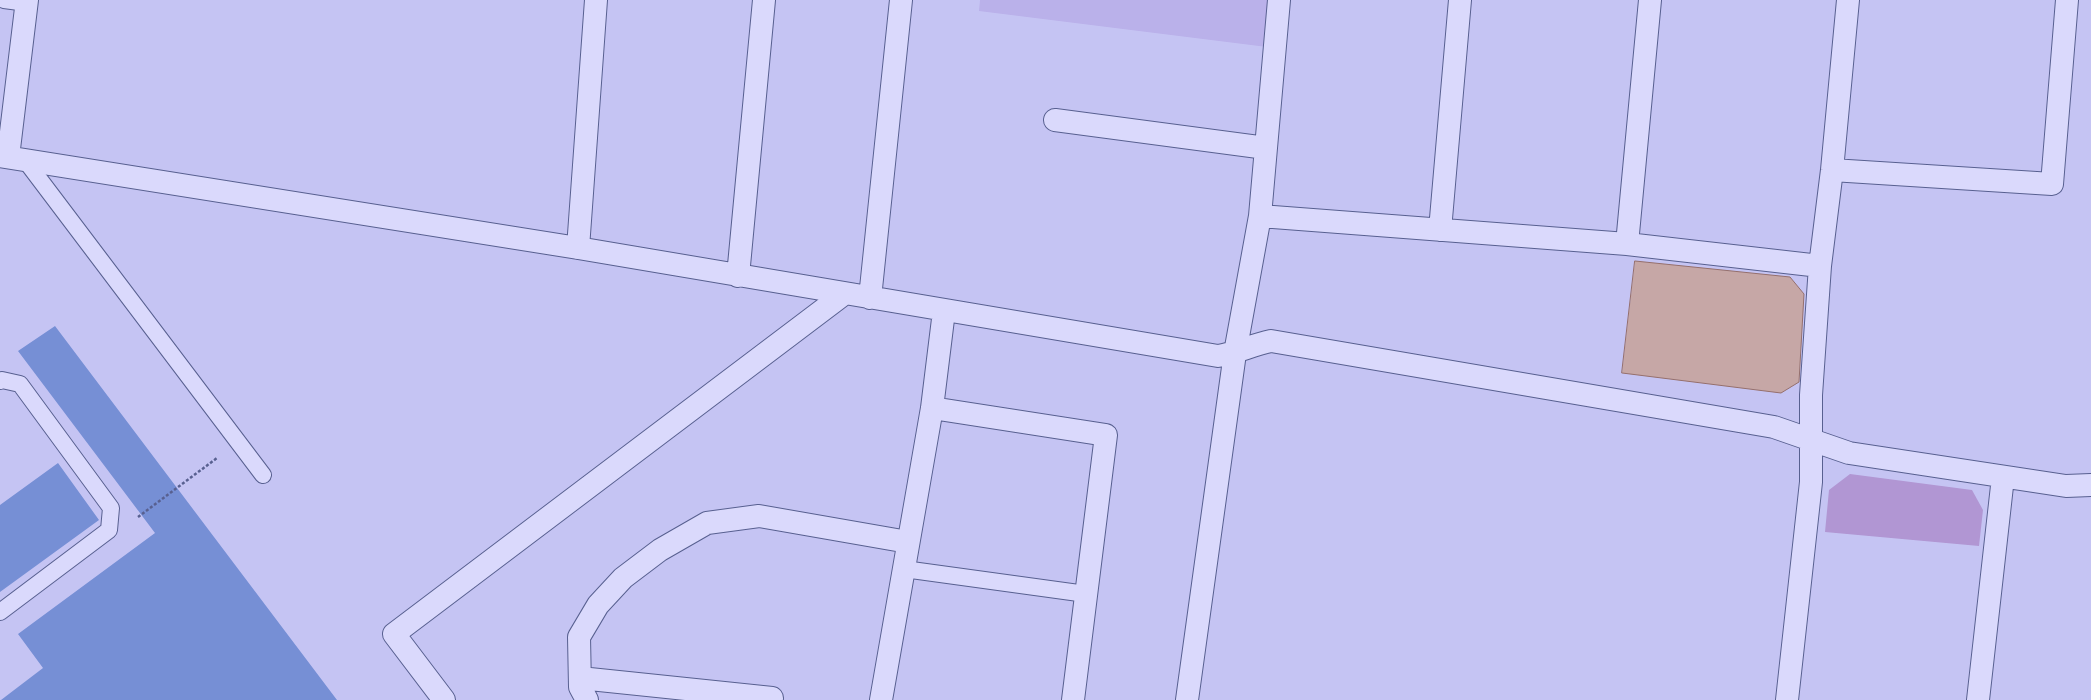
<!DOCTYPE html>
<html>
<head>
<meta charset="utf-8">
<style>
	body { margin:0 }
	canvas { display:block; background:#c5c4f3 }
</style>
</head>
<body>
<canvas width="2091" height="700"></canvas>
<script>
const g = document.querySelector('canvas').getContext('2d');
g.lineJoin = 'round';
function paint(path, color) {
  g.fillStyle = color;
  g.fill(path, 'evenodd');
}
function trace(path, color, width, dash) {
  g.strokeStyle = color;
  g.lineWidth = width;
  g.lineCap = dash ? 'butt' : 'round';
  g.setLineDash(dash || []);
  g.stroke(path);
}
const farmland = new Path2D(`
	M 980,0 L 1279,0 L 1275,48 L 979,11 Z`);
const green = new Path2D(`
	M 1850,474 L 1972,490 L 1983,510 L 1979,546 L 1825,532 L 1829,490 Z`);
const water = new Path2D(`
	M 1635,261 L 1790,277 L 1804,294 L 1799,382 L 1781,393 L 1622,373 Z`);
const building = new Path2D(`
	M 55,326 L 214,537 L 337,700 L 1,700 L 43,668 L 18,634 L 155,533 L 18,351 Z
	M 58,463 L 99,520 L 0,592 L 0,505 Z`);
const path = new Path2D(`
	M 138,517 L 217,458`);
const lane = new Path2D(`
	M 4,0 L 27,3
	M 25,160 L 263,475
	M 0,381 L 2,380 L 20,384 L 111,508 L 109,530 L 0,612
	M 904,569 L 1086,594`);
const street = new Path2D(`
	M 1055,120 L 1266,148
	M 0,156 L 578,248 L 1218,356 C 1236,353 1252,345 1271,341 L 1774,427 L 1849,453 L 2066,486 L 2091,485
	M 8,157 L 27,0
	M 1832,170 L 2052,184 L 2067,0
	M 1260,216 L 1627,244 L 1820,266
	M 1440,230 L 1460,0
	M 1627,244 L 1650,0
	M 578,248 L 596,0
	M 738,276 L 764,0
	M 870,298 L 901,0
	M 932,408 L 1106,435 L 1073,700
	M 580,678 L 772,698
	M 444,700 L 394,634 L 844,294
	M 587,700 L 580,687 L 579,637 L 598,605 L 623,578 L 660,550 L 707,523 L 759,516 L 908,542
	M 881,700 L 932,408 L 944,311
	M 1187,700 L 1235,353 L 1260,216 L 1279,0
	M 1787,700 L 1811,482 L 1811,395 L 1820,266 L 1832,170 L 1848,0
	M 1978,700 L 2003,477`);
paint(farmland, '#bab1ea');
paint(green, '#b196d3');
paint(water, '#c6a7a6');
trace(water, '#956f6c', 1);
paint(building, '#768fd5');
trace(lane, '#586090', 18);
trace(street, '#586090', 24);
trace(path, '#586090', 2.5, [3, 2]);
trace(lane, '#dad9fc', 16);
trace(street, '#dad9fc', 22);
</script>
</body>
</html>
